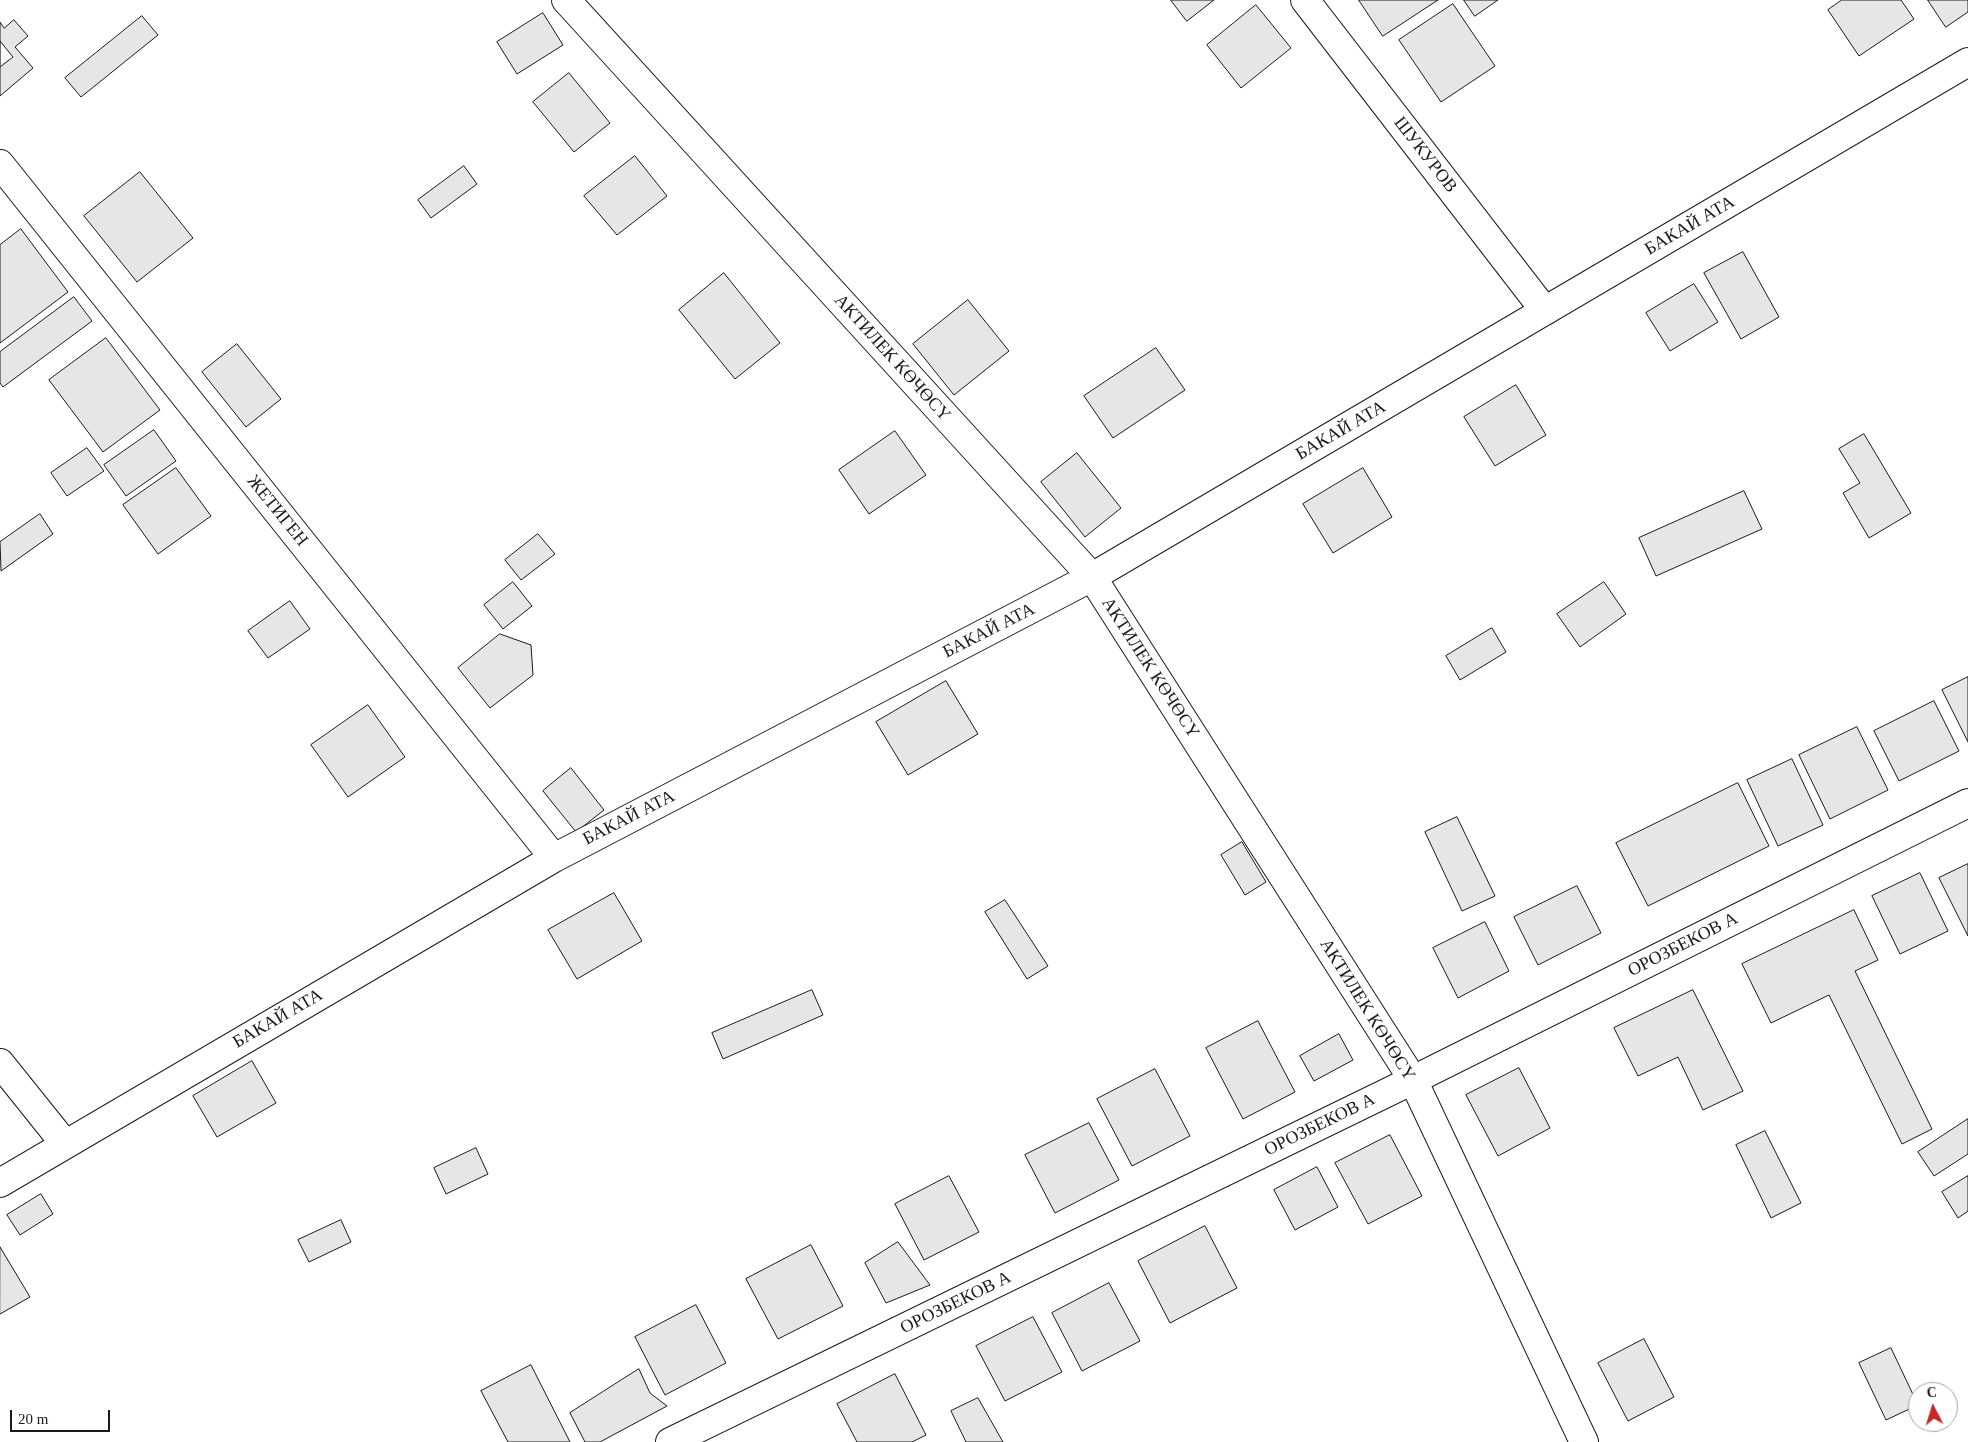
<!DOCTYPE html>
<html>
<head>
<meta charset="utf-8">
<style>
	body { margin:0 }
	#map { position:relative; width:1968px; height:1442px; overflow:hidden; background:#fff; font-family:Georgia,serif }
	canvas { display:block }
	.north { position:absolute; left:1908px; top:1382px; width:50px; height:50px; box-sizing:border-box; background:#fff; border:1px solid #a3a3a3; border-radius:50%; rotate:355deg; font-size:14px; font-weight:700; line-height:20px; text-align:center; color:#1a1a1a }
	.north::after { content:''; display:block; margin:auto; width:18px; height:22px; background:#c62828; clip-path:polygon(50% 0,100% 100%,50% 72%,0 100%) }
	.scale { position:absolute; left:10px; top:1410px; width:100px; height:22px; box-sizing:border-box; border:2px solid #1a1a1a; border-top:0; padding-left:6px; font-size:15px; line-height:18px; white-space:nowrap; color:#1a1a1a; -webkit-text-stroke:4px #fff; paint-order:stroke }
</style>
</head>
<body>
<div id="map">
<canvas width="1968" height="1442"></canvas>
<div class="north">С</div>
<div class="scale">20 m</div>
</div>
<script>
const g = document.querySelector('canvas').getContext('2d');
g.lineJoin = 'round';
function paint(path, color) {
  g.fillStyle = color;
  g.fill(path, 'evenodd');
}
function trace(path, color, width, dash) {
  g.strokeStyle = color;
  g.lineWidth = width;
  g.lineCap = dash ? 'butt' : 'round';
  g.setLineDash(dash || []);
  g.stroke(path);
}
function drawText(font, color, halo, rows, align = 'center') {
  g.font = font + ' Georgia,serif';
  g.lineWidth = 4;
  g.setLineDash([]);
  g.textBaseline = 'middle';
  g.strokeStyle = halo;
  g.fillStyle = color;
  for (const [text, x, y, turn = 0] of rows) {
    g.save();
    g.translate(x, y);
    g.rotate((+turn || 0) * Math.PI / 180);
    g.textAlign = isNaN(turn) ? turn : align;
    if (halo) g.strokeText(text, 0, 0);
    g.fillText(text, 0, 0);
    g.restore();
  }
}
const building = new Path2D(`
	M 1171,0 L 1214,0 L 1187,21 Z
	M 1359,0 L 1438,0 L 1383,36 Z
	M 1464,0 L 1498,0 L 1475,16 Z
	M 1842,0 L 1901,0 L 1914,19 L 1859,56 L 1828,10 Z
	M 1928,0 L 1968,0 L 1968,12 L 1946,27 Z
	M 1453,4 L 1495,66 L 1441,102 L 1399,40 Z
	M 1256,5 L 1291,48 L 1241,88 L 1207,45 Z
	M 543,13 L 563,45 L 517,74 L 497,42 Z
	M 142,16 L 158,35 L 81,97 L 65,78 Z
	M 14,20 L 28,36 L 15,47 L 33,68 L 0,96 L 0,22 L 4,28 Z
	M 0,41 L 13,57 L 0,67 Z
	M 569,73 L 610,123 L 574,152 L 533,102 Z
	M 635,156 L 667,196 L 617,235 L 584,196 Z
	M 464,166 L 477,184 L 431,218 L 418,200 Z
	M 140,172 L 193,238 L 137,282 L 84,216 Z
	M 21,229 L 68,292 L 0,343 L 0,245 Z
	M 1743,252 L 1779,317 L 1741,339 L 1704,273 Z
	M 724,273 L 780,343 L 735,379 L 679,310 Z
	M 1694,284 L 1718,322 L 1670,351 L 1646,313 Z
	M 74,297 L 92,321 L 3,387 L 0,383 L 0,352 Z
	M 968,300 L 1009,351 L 954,395 L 913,344 Z
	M 106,338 L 160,410 L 103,452 L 49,380 Z
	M 237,344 L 281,399 L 246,427 L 202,372 Z
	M 1156,348 L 1185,390 L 1113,438 L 1084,396 Z
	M 1516,385 L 1546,435 L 1495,466 L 1464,417 Z
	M 154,430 L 176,461 L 126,496 L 104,465 Z
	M 895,431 L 926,475 L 869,514 L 839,470 Z
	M 1864,434 L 1911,513 L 1869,538 L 1843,493 L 1860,483 L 1839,449 Z
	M 87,448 L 104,471 L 67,496 L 51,473 Z
	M 1077,453 L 1121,508 L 1085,537 L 1041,482 Z
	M 176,468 L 211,516 L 158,554 L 123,505 Z
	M 1363,468 L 1392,517 L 1333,553 L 1303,504 Z
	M 1744,491 L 1762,529 L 1656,576 L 1639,538 Z
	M 40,514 L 53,534 L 1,571 L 0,542 Z
	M 538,534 L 555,554 L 521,580 L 505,560 Z
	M 513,582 L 532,606 L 503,629 L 484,605 Z
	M 1604,582 L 1626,614 L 1580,647 L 1557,614 Z
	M 290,601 L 310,629 L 268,658 L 248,631 Z
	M 1492,628 L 1506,652 L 1460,680 L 1446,656 Z
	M 500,634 L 531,645 L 533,675 L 490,708 L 458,668 Z
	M 1968,677 L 1968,742 L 1942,690 Z
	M 946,681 L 978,734 L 908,775 L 876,722 Z
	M 1934,701 L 1959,751 L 1899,781 L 1874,731 Z
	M 368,705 L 405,757 L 348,797 L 311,745 Z
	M 1857,727 L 1888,790 L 1830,819 L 1799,755 Z
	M 1792,759 L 1823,825 L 1778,846 L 1747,780 Z
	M 571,768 L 604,810 L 576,832 L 543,791 Z
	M 1738,783 L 1769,846 L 1648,906 L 1616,843 Z
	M 1457,817 L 1495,896 L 1462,911 L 1425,832 Z
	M 1242,842 L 1266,882 L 1245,895 L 1221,855 Z
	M 1968,864 L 1968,936 L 1939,878 Z
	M 1920,873 L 1948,931 L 1900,954 L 1872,896 Z
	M 1577,886 L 1601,933 L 1538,965 L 1514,917 Z
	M 614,893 L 642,941 L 577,979 L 548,930 Z
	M 1005,900 L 1048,966 L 1027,979 L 985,912 Z
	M 1854,910 L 1878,960 L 1855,971 L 1932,1129 L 1902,1144 L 1829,995 L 1771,1023 L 1742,964 Z
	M 1485,922 L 1509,971 L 1458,998 L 1433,948 Z
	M 812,990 L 823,1015 L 723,1059 L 712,1033 Z
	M 1693,990 L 1743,1091 L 1703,1110 L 1678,1057 L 1638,1076 L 1614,1028 Z
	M 1258,1021 L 1295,1092 L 1243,1119 L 1206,1048 Z
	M 1339,1034 L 1353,1060 L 1314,1081 L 1300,1056 Z
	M 252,1061 L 276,1103 L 217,1137 L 193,1096 Z
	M 1519,1068 L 1550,1128 L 1498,1156 L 1466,1095 Z
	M 1155,1069 L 1190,1136 L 1132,1166 L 1097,1099 Z
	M 1968,1119 L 1968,1154 L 1934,1176 L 1918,1152 Z
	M 1089,1123 L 1119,1180 L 1055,1213 L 1025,1155 Z
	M 1765,1131 L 1801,1203 L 1771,1218 L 1736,1145 Z
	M 1390,1135 L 1422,1196 L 1368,1224 L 1335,1163 Z
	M 476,1148 L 488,1174 L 446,1194 L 434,1168 Z
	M 1317,1167 L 1338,1207 L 1295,1230 L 1274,1190 Z
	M 949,1176 L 979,1232 L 924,1260 L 895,1204 Z
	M 1968,1176 L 1968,1211 L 1958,1218 L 1942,1192 Z
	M 41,1194 L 53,1214 L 20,1235 L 7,1215 Z
	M 341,1220 L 351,1242 L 309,1262 L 298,1240 Z
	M 1205,1226 L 1237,1288 L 1170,1323 L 1138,1261 Z
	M 898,1242 L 930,1285 L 886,1303 L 865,1263 Z
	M 811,1245 L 843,1306 L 778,1339 L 746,1279 Z
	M 0,1247 L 30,1297 L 0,1314 Z
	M 1109,1283 L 1140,1341 L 1082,1371 L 1052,1313 Z
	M 696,1305 L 726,1363 L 665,1395 L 635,1337 Z
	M 1033,1317 L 1062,1372 L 1005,1401 L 976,1346 Z
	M 1644,1339 L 1674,1397 L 1628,1421 L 1598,1363 Z
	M 1891,1348 L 1918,1405 L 1886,1420 L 1859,1363 Z
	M 531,1365 L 570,1442 L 508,1442 L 481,1391 Z
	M 639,1369 L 650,1393 L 667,1406 L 600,1442 L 585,1442 L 570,1413 Z
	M 895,1374 L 926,1435 L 912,1442 L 857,1442 L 837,1404 Z
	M 978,1398 L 1003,1442 L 966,1442 L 951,1411 Z`);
const minor = new Path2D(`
	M 566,0 L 1092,577 L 1413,1080 L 1584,1442
	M 1305,0 L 1545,311
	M 0,164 L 554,858
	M 0,1063 L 65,1144
	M 0,1183 L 554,858 L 1092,577 L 1968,62
	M 670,1442 L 1413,1080 L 1968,803`);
const streetNames = [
	["ШУКУРОВ",1425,155,52],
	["БАКАЙ АТА",1690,226,-30],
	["АКТИЛЕК КӨЧӨСҮ",892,358,48],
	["БАКАЙ АТА",1341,431,-30],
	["ЖЕТИГЕН",277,511,51],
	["БАКАЙ АТА",989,631,-27],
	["АКТИЛЕК КӨЧӨСҮ",1150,668,57],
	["БАКАЙ АТА",629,818,-27],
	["ОРОЗБЕКОВ А",1683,945,-27],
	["АКТИЛЕК КӨЧӨСҮ",1367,1010,58],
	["БАКАЙ АТА",278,1019,-30],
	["ОРОЗБЕКОВ А",1320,1125,-26],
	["ОРОЗБЕКОВ А",956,1303,-26]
];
paint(building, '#e6e6e6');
trace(building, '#1a1a1a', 1);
trace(minor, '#1a1a1a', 30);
trace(minor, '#fff', 28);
drawText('18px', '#1a1a1a', '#fff', streetNames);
</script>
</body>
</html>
